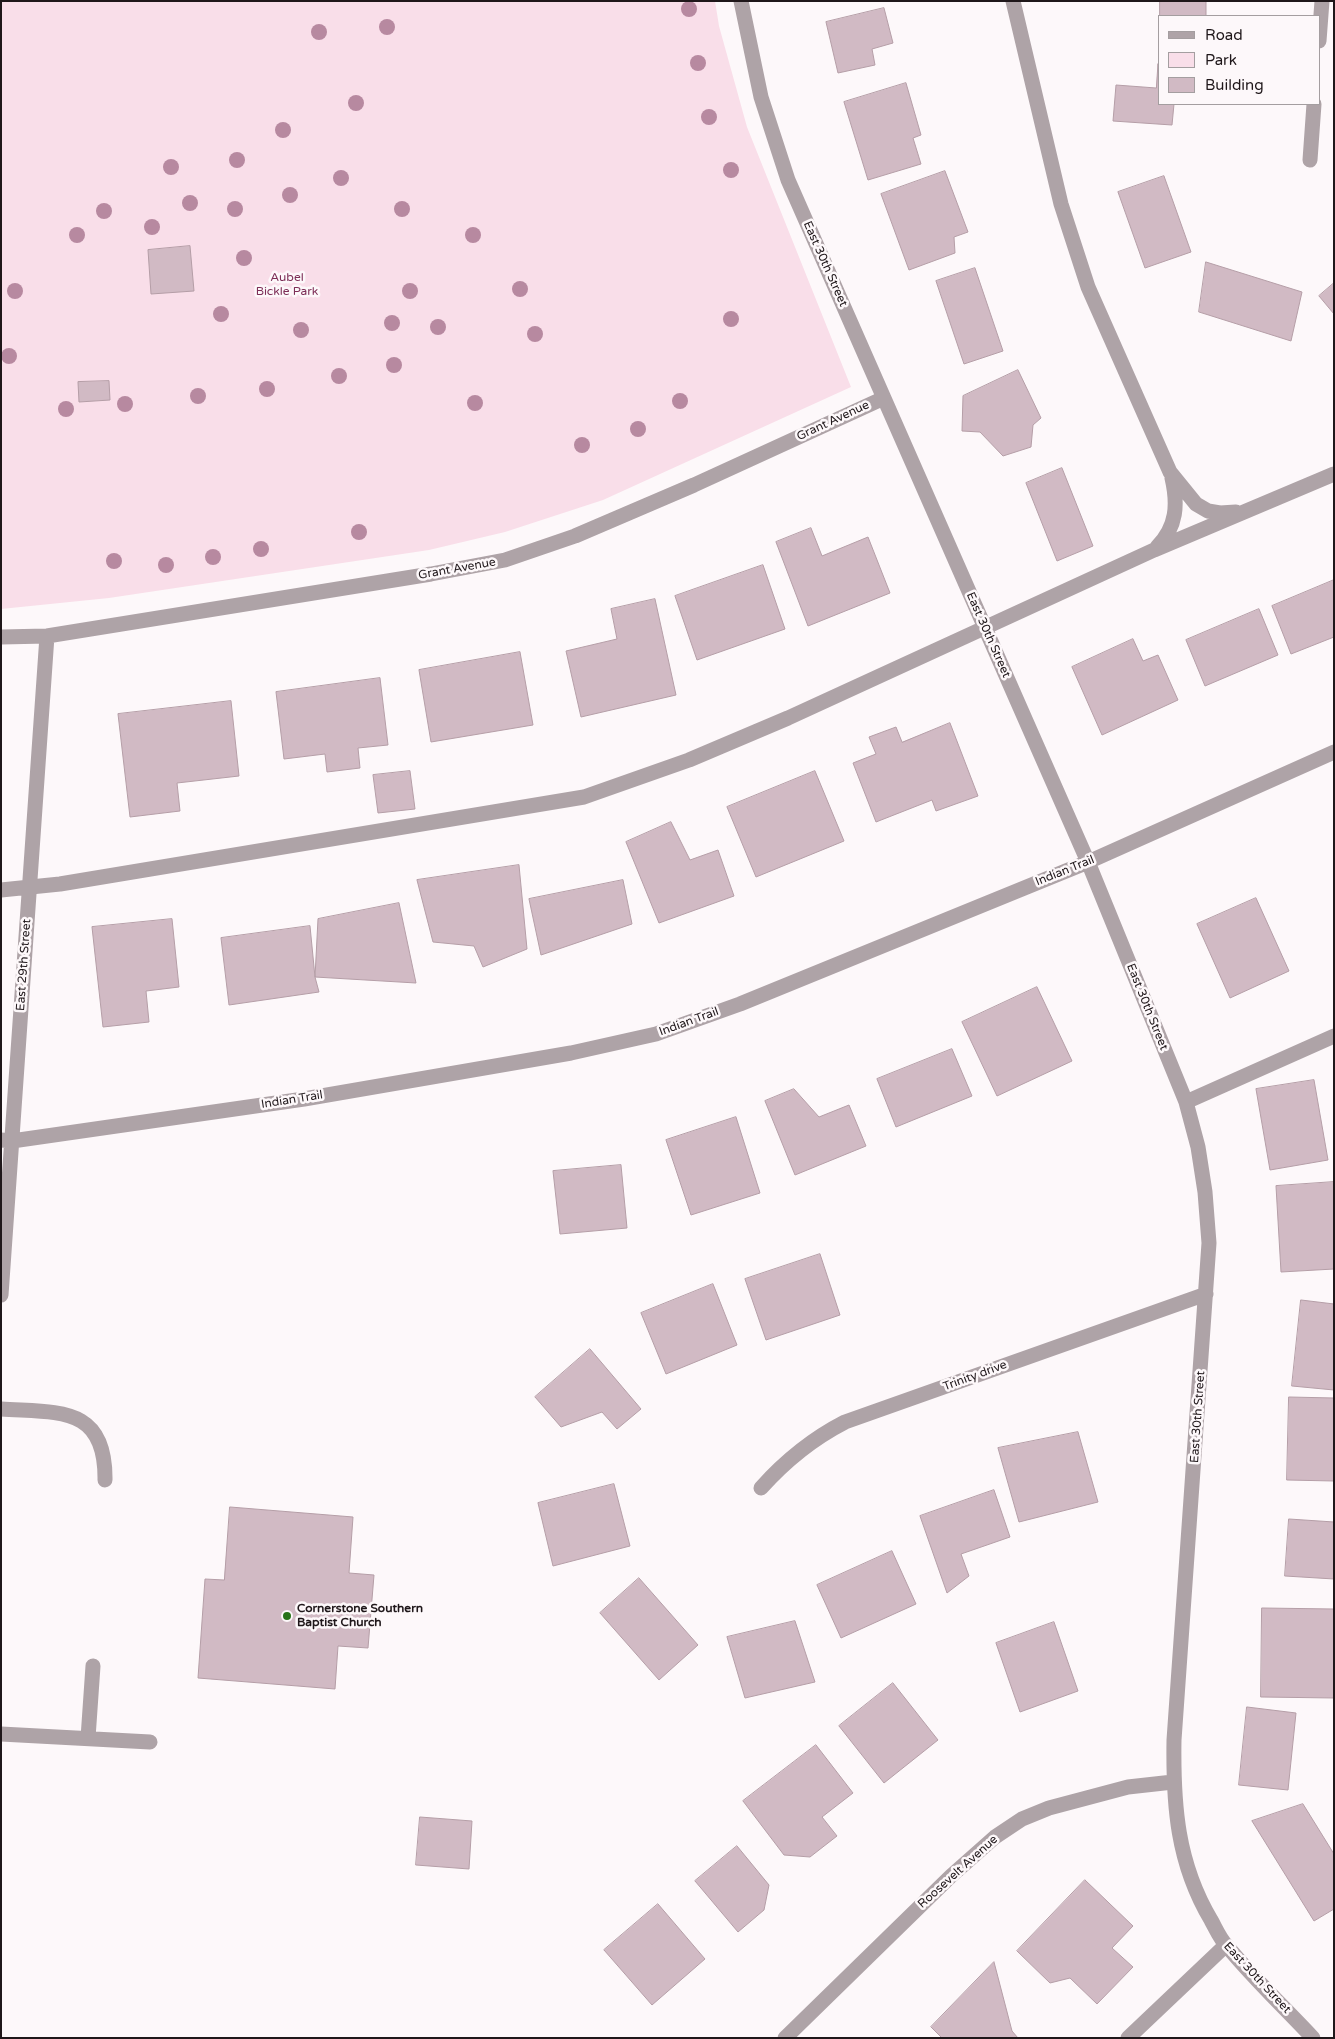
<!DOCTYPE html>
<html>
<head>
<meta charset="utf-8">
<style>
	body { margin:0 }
	#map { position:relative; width:1335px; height:2039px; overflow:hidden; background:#fdf8fa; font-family:"Varela Round",sans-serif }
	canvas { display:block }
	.frame { position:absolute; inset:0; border:2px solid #1f171a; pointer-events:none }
	.legend { position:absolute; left:1158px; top:15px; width:162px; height:90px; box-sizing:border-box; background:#fdf8fa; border:1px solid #a49ea0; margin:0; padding:6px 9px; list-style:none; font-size:15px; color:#1f171a }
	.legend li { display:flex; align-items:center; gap:10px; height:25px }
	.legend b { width:25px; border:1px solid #a49ea0 }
</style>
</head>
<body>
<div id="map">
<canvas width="1335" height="2039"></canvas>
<div class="frame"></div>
<ul class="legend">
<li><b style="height:6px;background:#aea3a7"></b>Road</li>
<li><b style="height:14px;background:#f9dee9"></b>Park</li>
<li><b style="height:14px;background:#d1bac4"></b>Building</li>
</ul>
</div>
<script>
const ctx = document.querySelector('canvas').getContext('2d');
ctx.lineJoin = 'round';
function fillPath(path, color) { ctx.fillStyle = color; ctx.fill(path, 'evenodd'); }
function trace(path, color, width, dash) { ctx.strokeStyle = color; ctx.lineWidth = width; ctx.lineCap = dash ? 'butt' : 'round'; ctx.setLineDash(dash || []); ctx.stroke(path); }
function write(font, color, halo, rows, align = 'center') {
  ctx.font = font + ' "Varela Round",sans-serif'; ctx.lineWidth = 5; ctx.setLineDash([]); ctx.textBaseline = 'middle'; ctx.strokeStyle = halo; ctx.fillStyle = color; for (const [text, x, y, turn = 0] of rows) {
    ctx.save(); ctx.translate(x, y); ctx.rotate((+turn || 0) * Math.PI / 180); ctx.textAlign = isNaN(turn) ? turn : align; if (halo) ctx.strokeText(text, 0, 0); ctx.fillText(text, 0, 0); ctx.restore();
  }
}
fillPath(new Path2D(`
	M 1,1 L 715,1 L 719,26 L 747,127 L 851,387 L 603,500 L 505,532 L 429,550 L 109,598 L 1,609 Z`), '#f9dee9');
const building = new Path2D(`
	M 1160,1 L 1206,1 L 1206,16 L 1160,16 Z
	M 884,8 L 893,43 L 872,49 L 875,65 L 838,73 L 826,22 Z
	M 1158,64 L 1159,104 L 1174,104 L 1172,125 L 1113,121 L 1116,85 L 1156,88 Z
	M 906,83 L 921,135 L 913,138 L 921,164 L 868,180 L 844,102 Z
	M 945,171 L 968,232 L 954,237 L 955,253 L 909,270 L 881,194 Z
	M 1164,176 L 1191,252 L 1145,268 L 1118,192 Z
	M 190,246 L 194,291 L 151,294 L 148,250 Z
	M 1206,262 L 1302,292 L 1291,341 L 1199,312 Z
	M 975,268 L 1003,351 L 964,364 L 936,281 Z
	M 1334,283 L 1334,314 L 1319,296 Z
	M 1018,370 L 1041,418 L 1033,425 L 1031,447 L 1003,456 L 980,432 L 962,431 L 963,396 Z
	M 109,381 L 110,400 L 79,402 L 78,382 Z
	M 1062,468 L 1093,546 L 1057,561 L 1026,483 Z
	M 811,528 L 822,556 L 868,537 L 890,593 L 808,626 L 776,542 Z
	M 763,565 L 785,629 L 697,660 L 675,596 Z
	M 1334,580 L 1334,637 L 1291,654 L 1272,606 Z
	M 655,599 L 676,695 L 581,717 L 566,651 L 617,639 L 611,609 Z
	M 1259,609 L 1278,655 L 1205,686 L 1186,640 Z
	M 1133,639 L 1143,661 L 1158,655 L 1178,700 L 1102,735 L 1072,667 Z
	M 520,652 L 533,725 L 431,742 L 419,670 Z
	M 380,678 L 388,745 L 358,748 L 360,768 L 327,772 L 325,754 L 284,759 L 276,692 Z
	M 231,701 L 239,776 L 177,783 L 180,811 L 130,817 L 118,714 Z
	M 950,723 L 978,796 L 936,811 L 932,800 L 876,822 L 853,763 L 876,754 L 869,737 L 896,727 L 902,742 Z
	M 410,771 L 415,809 L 378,813 L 373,775 Z
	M 815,771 L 844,841 L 756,877 L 727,807 Z
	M 671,822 L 690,860 L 718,850 L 734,896 L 659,923 L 626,842 Z
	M 519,865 L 527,949 L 483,967 L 474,946 L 433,942 L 417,880 Z
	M 623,880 L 632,924 L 541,955 L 529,899 Z
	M 1256,898 L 1289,971 L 1230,998 L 1197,924 Z
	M 399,903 L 416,983 L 315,977 L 318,919 Z
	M 172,919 L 179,987 L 146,991 L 149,1022 L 103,1027 L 92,927 Z
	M 310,926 L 315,977 L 319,992 L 229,1005 L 221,938 Z
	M 1037,987 L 1072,1061 L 997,1096 L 962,1022 Z
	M 952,1049 L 972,1096 L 896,1127 L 877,1079 Z
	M 1314,1080 L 1328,1160 L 1270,1170 L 1256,1089 Z
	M 794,1089 L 819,1117 L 849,1105 L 866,1146 L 795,1175 L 765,1101 Z
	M 736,1117 L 760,1193 L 691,1215 L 666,1140 Z
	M 621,1165 L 627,1228 L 560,1234 L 553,1171 Z
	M 1334,1182 L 1334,1269 L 1281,1272 L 1276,1186 Z
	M 820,1254 L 840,1315 L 766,1340 L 745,1279 Z
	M 713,1284 L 737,1345 L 666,1374 L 641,1313 Z
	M 1301,1300 L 1334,1304 L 1334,1390 L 1292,1386 Z
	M 590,1349 L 641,1409 L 617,1429 L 602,1412 L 561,1427 L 535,1397 Z
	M 1289,1397 L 1334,1398 L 1334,1481 L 1287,1480 Z
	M 1078,1432 L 1098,1502 L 1019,1522 L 998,1448 Z
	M 614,1484 L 630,1546 L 553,1566 L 538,1503 Z
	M 994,1490 L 1010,1537 L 961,1554 L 969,1576 L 947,1593 L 920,1516 Z
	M 230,1507 L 353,1517 L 349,1573 L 374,1575 L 368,1648 L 338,1646 L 335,1689 L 198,1678 L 205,1579 L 224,1580 Z
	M 1289,1519 L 1334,1522 L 1334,1579 L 1285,1576 Z
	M 892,1551 L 916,1604 L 841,1638 L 817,1585 Z
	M 639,1578 L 698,1645 L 659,1680 L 600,1613 Z
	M 1262,1608 L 1334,1609 L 1334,1698 L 1261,1697 Z
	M 795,1621 L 815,1682 L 745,1698 L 727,1637 Z
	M 1054,1622 L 1078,1691 L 1020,1712 L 996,1643 Z
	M 893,1683 L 938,1740 L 884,1783 L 839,1726 Z
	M 1247,1707 L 1296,1713 L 1288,1790 L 1239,1785 Z
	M 816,1745 L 853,1793 L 822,1817 L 837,1836 L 810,1857 L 784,1855 L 743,1801 Z
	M 1303,1804 L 1334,1854 L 1334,1909 L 1314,1921 L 1252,1821 Z
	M 420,1817 L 472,1821 L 469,1869 L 416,1865 Z
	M 737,1846 L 769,1885 L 764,1910 L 738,1932 L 695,1881 Z
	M 1085,1880 L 1133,1926 L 1112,1948 L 1133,1967 L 1097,2004 L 1070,1978 L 1050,1983 L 1017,1951 Z
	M 658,1904 L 705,1959 L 652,2005 L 604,1950 Z
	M 994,1962 L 1012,2031 L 1018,2038 L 942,2038 L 931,2027 Z`);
fillPath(building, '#d1bac4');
trace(building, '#b59ea7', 1);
trace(new Path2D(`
	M 741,1 L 761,97 L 788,180 L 1088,862 L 1186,1102 L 1198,1147 L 1205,1192 L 1209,1243 L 1174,1740 C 1173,1805 1177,1863 1211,1920 C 1216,1929 1220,1939 1227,1946 C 1253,1978 1284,2007 1313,2038
	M 1013,1 L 1061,204 L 1088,287 L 1170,472 L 1196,504 L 1208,511 L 1220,513 L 1236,512
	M 1319,41 L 1322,1
	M 1310,160 L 1314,104
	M 1157,547 C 1177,527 1178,504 1172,478
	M 1,637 L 47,636 L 431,574 L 505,560 L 575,536 L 694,485 L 884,398
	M 1,890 L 60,884 L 584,797 L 689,760 L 788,718 L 1154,550 L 1334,474
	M 1186,1102 L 1334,1036
	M 1,1140 L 12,1141 L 304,1099 L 571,1053 L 656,1034 L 740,1004 L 1088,862 L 1334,752
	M 1,1295 L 47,636
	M 1,1409 C 58,1413 106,1405 105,1480
	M 761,1488 C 786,1460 812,1439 845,1422 L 1206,1294
	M 1,1734 L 150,1742
	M 88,1738 L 93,1666
	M 785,2038 L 951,1876 L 995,1837 L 1022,1819 L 1049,1808 L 1128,1787 L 1173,1782
	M 1128,2038 L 1226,1945`), '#aea3a7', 15);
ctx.fillStyle = '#b789a0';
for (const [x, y] of [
	[689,9],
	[387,27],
	[319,32],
	[698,63],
	[356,103],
	[709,117],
	[283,130],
	[237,160],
	[171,167],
	[731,170],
	[341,178],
	[290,195],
	[190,203],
	[235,209],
	[402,209],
	[104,211],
	[152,227],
	[77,235],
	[473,235],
	[244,258],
	[520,289],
	[15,291],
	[410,291],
	[221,314],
	[731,319],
	[392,323],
	[438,327],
	[301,330],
	[535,334],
	[9,356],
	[394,365],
	[339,376],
	[267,389],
	[198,396],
	[680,401],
	[475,403],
	[125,404],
	[66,409],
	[638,429],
	[582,445],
	[359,532],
	[261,549],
	[213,557],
	[114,561],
	[166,565]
]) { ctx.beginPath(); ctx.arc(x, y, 8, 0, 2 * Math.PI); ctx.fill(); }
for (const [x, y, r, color] of [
	[287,1616,5,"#277318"]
]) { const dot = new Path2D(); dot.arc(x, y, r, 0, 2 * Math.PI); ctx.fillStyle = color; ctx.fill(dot); trace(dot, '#fdf8fa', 2); }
write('12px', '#1f171a', '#fdf8fa', [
	["East 30th Street",825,264,66],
	["Grant Avenue",833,421,-25],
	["Grant Avenue",457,569,-10],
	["East 30th Street",988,635,66],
	["Indian Trail",1065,871,-22],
	["East 29th Street",24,965,-86],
	["East 30th Street",1147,1007,68],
	["Indian Trail",689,1022,-20],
	["Indian Trail",292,1100,-9],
	["Trinity drive",975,1376,-20],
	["East 30th Street",1198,1417,-86],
	["Roosevelt Avenue",958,1872,-42],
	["East 30th Street",1257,1978,47]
]);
write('12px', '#7d2e57', '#fdf8fa', [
	["Aubel",287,278],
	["Bickle Park",287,292]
]);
write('bold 12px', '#1f171a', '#fdf8fa', [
	["Cornerstone Southern",297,1609],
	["Baptist Church",297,1623]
], 'left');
</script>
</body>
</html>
